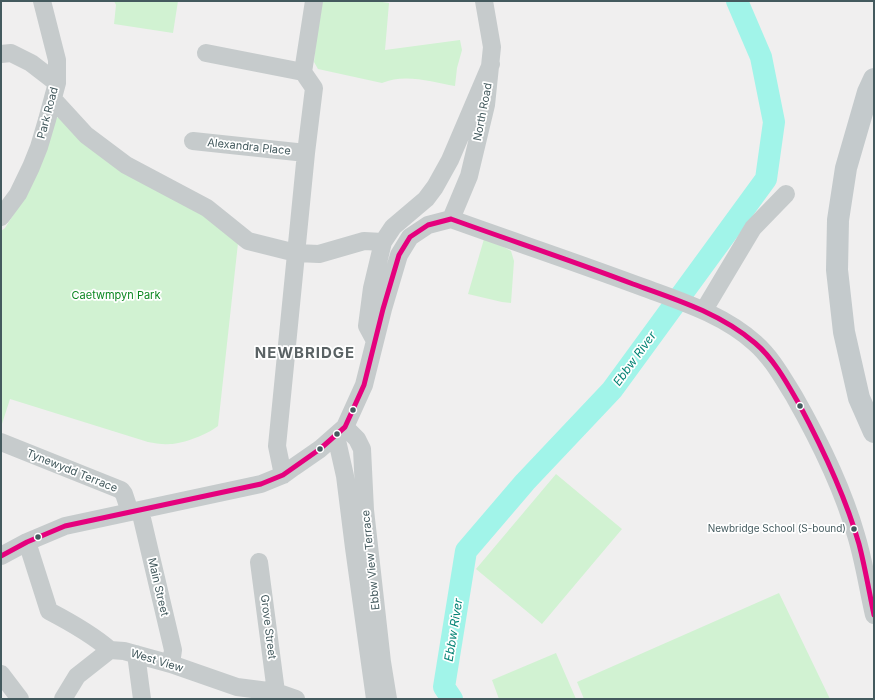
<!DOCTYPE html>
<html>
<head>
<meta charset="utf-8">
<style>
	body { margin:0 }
	#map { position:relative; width:875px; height:700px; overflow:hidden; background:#f0efef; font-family:Inter,sans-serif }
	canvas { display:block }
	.frame { position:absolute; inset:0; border:2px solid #445a5e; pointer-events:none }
</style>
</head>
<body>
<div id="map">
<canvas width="875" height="700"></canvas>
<div class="frame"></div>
</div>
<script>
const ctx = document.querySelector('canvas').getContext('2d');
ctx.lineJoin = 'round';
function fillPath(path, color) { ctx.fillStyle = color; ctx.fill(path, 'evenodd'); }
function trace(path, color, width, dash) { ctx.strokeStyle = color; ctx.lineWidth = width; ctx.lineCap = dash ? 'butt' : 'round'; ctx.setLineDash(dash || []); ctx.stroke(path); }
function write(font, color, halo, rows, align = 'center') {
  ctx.font = font + ' Inter,sans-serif'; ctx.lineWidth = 3.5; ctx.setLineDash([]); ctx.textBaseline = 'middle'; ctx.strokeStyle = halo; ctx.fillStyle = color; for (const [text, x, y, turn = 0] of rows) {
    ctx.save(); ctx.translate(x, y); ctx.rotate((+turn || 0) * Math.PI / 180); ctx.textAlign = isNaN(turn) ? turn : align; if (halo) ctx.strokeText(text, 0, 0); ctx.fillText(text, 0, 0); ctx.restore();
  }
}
fillPath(new Path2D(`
	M 114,1 L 178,1 L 173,33 L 114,24 L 116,5 Z
	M 320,1 L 376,1 L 389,3 L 385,50 L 460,40 L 462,50 L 457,68 L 455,86 C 432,82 405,73 382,83 L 318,69 L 314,62 Z
	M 62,115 L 200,211 L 238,243 L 218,426 C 208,434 183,444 170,444 C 163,445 155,443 148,442 L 10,399 L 1,427 L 1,231 L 5,228 L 25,196 L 51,121 Z
	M 484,239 L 491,240 L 511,251 L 514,261 L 511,303 L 502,302 L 468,294 Z
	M 556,474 L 622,529 L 542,624 L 476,569 Z
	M 779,593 L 830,699 L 584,699 L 577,682 Z
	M 556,653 L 576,699 L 499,699 L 492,680 Z`), '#d1f2d2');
trace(new Path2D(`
	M 452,699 L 444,687 L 466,551 L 525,482 L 612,390 L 766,179 L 774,122 L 761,57 L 737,1`), '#a1f4e9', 22);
trace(new Path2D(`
	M 206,53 L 303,72 L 314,88 L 306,153 L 277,446 L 283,475
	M 1,54 L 11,53 L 31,63 L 57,83
	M 303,72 L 314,1
	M 53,99 L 86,135 L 126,165 L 207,208 L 248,241 L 296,253 L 319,254 L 364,241 L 383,242 L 393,227 L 426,199 L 435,187 L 450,160 L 491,64
	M 193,141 L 306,153
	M 1,217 L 18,194 L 31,167 L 39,147 L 47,120 L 57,83 L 57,60 L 42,1
	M 451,219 C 515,242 581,264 645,288 C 683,302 724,315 755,343 C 772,358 782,377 794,396 C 819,440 842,486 856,535 C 864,561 868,589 874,615
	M 451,219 L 469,176 L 486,105 L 492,47 L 484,1
	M 704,310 L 753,228 L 786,194
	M 374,339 L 367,326 L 372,288 L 383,242
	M 345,427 L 357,439 L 362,449 L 365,510 L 382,662 L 388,699
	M 336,436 L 345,476 L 354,548 L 375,699
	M 1,442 L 121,490 L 124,494 L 130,512
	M 140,510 L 173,650 L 171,664
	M 27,542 L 49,611 C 70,622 92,634 110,650 L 124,651 L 171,664 L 237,687 L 276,692 L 296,699
	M 1,556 L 27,542 L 65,526 L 261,484 L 283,475 L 294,467 L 320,449 L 345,427 L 364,385 L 383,309 L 399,255 L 410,237 L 428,225 L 451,219
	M 259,562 L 276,692
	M 136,654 L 142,699
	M 1,674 L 20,699
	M 63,699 L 77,676 L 110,650`), '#c6cbcc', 18);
trace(new Path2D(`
	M 874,79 L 868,92 L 846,168 L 838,220 L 837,270 L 844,332 L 859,398 L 874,432`), '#c4cacc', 22);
trace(new Path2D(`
	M 451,219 C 512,241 573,261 633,284 C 675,299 720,313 755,343 C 774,359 787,383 799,404 C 823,449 845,495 859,544 C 865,567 869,591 874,615
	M 1,556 L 27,542 L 65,526 L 261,484 L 283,475 L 320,449 L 345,427 L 364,385 L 383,309 L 399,255 L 410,237 L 428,225 L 451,219`), '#e5007d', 5);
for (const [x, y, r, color] of [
	[800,406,3.5,"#445a5e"],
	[353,410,3.5,"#445a5e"],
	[337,434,3.5,"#445a5e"],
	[320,449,3.5,"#445a5e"],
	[854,529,3.5,"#445a5e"],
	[38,537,3.5,"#445a5e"]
]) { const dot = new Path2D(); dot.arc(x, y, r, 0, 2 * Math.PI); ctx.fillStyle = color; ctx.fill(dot); trace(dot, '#fff', 1.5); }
write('10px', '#445a5e', '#fff', [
	["Newbridge School (S-bound)",846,529]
], 'right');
write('11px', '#445a5e', '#fff', [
	["North Road",483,112,-79],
	["Park Road",48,113,-75],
	["Alexandra Place",249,147,6],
	["Tynewydd Terrace",72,471,22],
	["Ebbw View Terrace",371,560,-96],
	["Main Street",158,587,77],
	["Grove Street",268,627,83],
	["West View",157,661,17]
]);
write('11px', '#0c8822', '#fff', [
	["Caetwmpyn Park",116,296]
]);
write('italic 12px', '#058475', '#fff', [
	["Ebbw River",635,359,-54],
	["Ebbw River",454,630,-81]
]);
ctx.letterSpacing = '1px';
write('bold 15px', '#5a6264', '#fff', [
	["NEWBRIDGE",305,353]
]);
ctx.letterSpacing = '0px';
</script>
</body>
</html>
